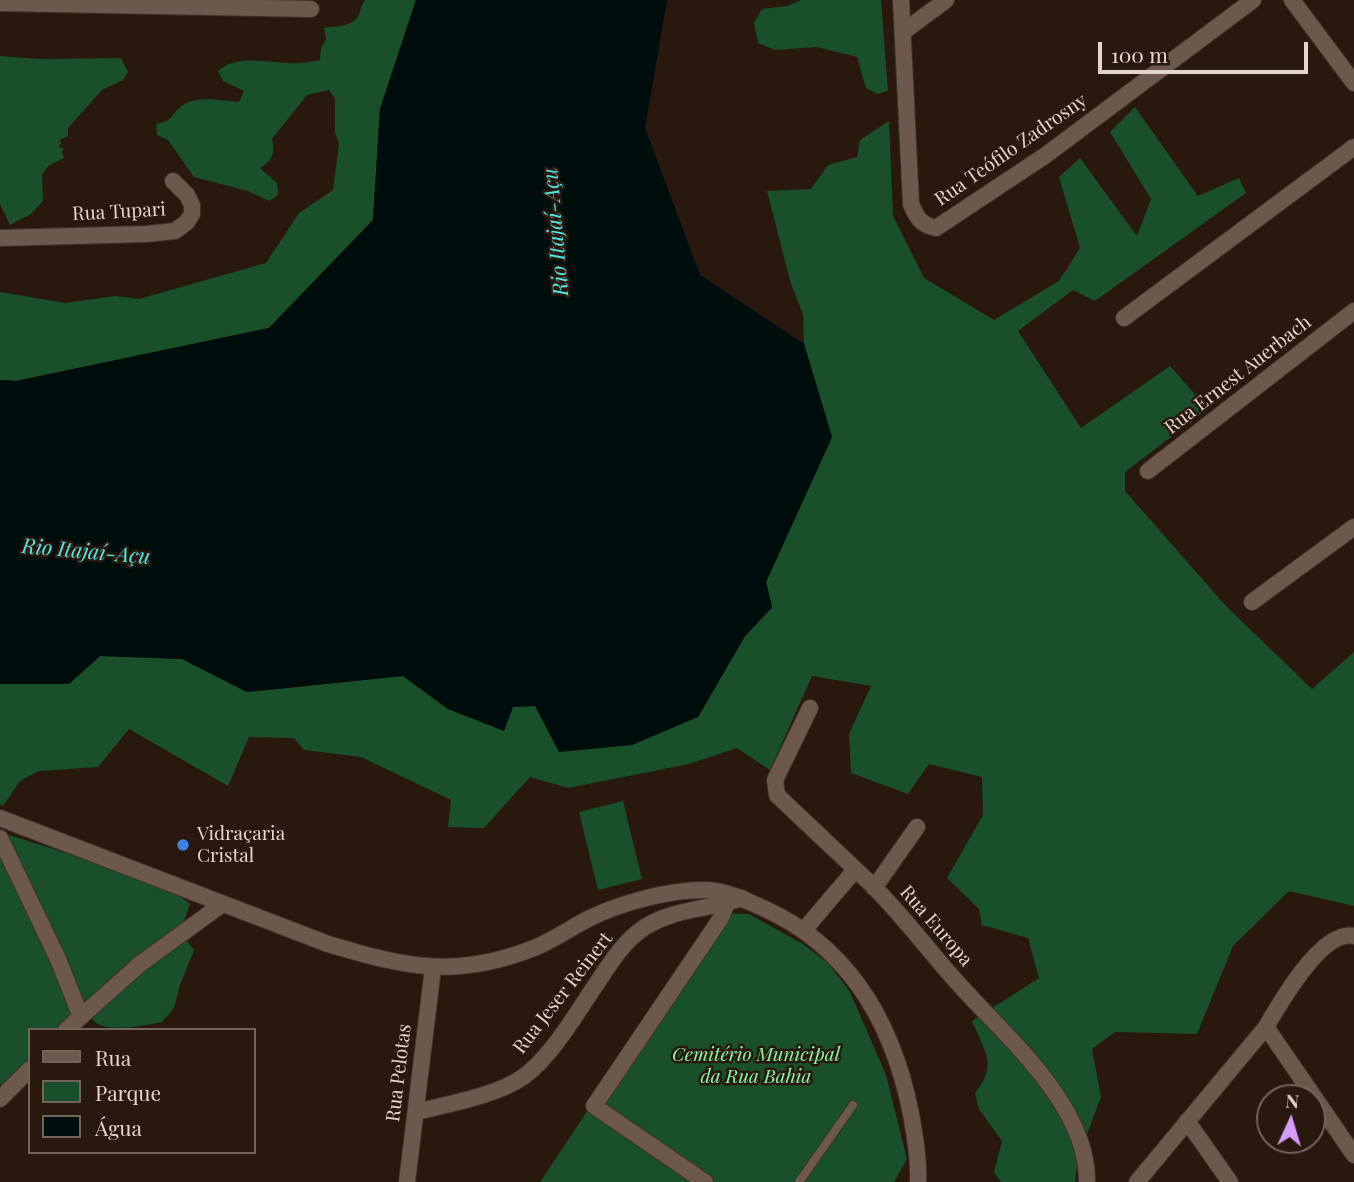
<!DOCTYPE html>
<html>
<head>
<meta charset="utf-8">
<style>
	body { margin:0 }
	#map { position:relative; width:1354px; height:1182px; overflow:hidden; background:#29180e; font-family:"Playfair Display",serif }
	canvas { display:block }
	.legend { position:absolute; left:28px; top:1028px; width:228px; height:126px; box-sizing:border-box; background:#29180e; border:2px solid #73645b; margin:0; padding:9px 12px; list-style:none; font-size:21px; color:#e1d5ce }
	.legend li { display:flex; align-items:center; gap:14px; height:35px }
	.legend b { width:35px; border:2px solid #73645b }
	.north { position:absolute; left:1256px; top:1084px; width:70px; height:70px; box-sizing:border-box; background:#29180e; border:2px solid #73645b; border-radius:50%; rotate:4deg; font-size:19px; font-weight:700; line-height:28px; text-align:center; color:#e1d5ce }
	.north::after { content:''; display:block; margin:auto; width:24px; height:32px; background:#d79bf9; clip-path:polygon(50% 0,100% 100%,50% 72%,0 100%) }
	.scale { position:absolute; left:1098px; top:42px; width:210px; height:32px; box-sizing:border-box; border:4px solid #e1d5ce; border-top:0; padding-left:9px; font-size:21px; line-height:24px; white-space:nowrap; color:#e1d5ce; -webkit-text-stroke:5px #29180e; paint-order:stroke }
</style>
</head>
<body>
<div id="map">
<canvas width="1354" height="1182"></canvas>
<ul class="legend">
<li><b style="height:9px;background:#6d584d"></b>Rua</li>
<li><b style="height:19px;background:#194f29"></b>Parque</li>
<li><b style="height:19px;background:#000d0d"></b>Água</li>
</ul>
<div class="north">N</div>
<div class="scale">100 m</div>
</div>
<script>
const ctx = document.querySelector('canvas').getContext('2d');
ctx.lineJoin = 'round';
function fillPath(path, color) { ctx.fillStyle = color; ctx.fill(path, 'evenodd'); }
function trace(path, color, width, dash) { ctx.strokeStyle = color; ctx.lineWidth = width; ctx.lineCap = dash ? 'butt' : 'round'; ctx.setLineDash(dash || []); ctx.stroke(path); }
function write(font, color, halo, rows, align = 'center') {
  ctx.font = font + ' "Playfair Display",serif'; ctx.lineWidth = 5; ctx.setLineDash([]); ctx.textBaseline = 'middle'; ctx.strokeStyle = halo; ctx.fillStyle = color; for (const [text, x, y, turn = 0] of rows) {
    ctx.save(); ctx.translate(x, y); ctx.rotate((+turn || 0) * Math.PI / 180); ctx.textAlign = isNaN(turn) ? turn : align; if (halo) ctx.strokeText(text, 0, 0); ctx.fillText(text, 0, 0); ctx.restore();
  }
}
fillPath(new Path2D(`
	M 365,0 L 416,0 L 380,109 L 373,220 L 269,328 L 16,381 L 0,380 L 0,292 L 65,303 L 115,296 L 139,299 L 266,263 L 299,213 L 333,190 L 339,144 L 335,133 L 335,99 L 329,90 L 307,95 L 272,139 C 275,154 273,160 260,168 L 277,183 L 278,195 L 269,201 L 248,191 L 194,177 L 168,140 L 157,135 L 156,124 C 175,121 170,114 183,105 C 196,95 223,101 239,102 L 244,91 L 223,81 L 218,71 C 240,52 271,65 298,63 C 305,63 313,61 320,60 L 321,48 L 326,39 L 324,28 C 335,26 352,27 358,16 C 362,10 360,6 365,0 Z
	M 801,0 L 881,0 L 888,91 L 878,94 L 866,88 L 857,57 L 817,47 L 775,50 L 758,43 L 754,23 L 762,9 L 787,6 Z
	M 0,56 L 40,59 L 121,58 L 128,72 L 123,80 L 102,90 L 68,128 L 68,136 L 60,140 L 61,144 L 58,147 L 64,148 L 62,152 L 64,158 L 48,166 L 42,175 L 43,201 L 31,214 L 10,225 L 0,204 Z
	M 1135,107 L 1198,196 L 1239,178 L 1246,193 L 1095,301 L 1073,290 L 1018,331 L 1081,428 L 1170,366 L 1208,409 L 1125,472 L 1125,491 L 1226,606 L 1312,689 L 1354,652 L 1354,906 L 1289,891 L 1233,946 L 1197,1034 L 1115,1032 L 1092,1049 L 1101,1097 L 1078,1158 L 1075,1182 L 1001,1182 L 994,1172 L 1002,1141 L 979,1109 L 975,1093 C 998,1064 985,1052 972,1021 L 1039,978 L 1028,938 L 982,925 L 979,909 L 947,878 L 983,815 L 982,777 L 929,764 L 908,794 L 851,773 L 849,734 L 871,686 L 812,676 L 770,770 L 737,748 L 689,764 L 568,788 L 530,777 L 484,828 L 448,827 L 451,800 L 361,757 L 304,750 L 294,738 L 249,737 L 228,786 L 129,729 L 98,767 L 39,771 L 20,781 L 3,806 L 0,804 L 0,684 L 69,684 L 100,656 L 182,659 L 247,692 L 403,676 L 448,709 L 504,730 L 513,707 L 535,706 L 698,717 L 745,636 L 772,608 L 766,582 L 832,437 L 804,344 L 803,314 L 791,284 L 767,191 L 811,189 L 828,165 L 857,157 L 860,140 L 889,121 L 893,216 L 924,278 L 994,320 L 1059,281 L 1080,248 L 1059,177 L 1080,158 L 1137,236 L 1151,199 L 1110,132 Z
	M 623,801 L 642,879 L 598,890 L 579,812 Z
	M 0,832 L 128,873 L 177,894 L 190,904 L 183,924 L 179,931 L 194,950 L 180,985 L 174,1008 L 162,1022 C 147,1025 105,1034 94,1021 C 90,1016 89,1005 86,999 L 57,1030 L 30,1030 L 30,1058 L 3,1087 L 0,1083 Z
	M 719,913 L 749,914 L 803,944 L 829,964 L 850,992 L 886,1075 L 907,1159 L 894,1182 L 540,1182 Z`), '#194f29');
fillPath(new Path2D(`
	M 416,0 L 667,0 L 645,128 L 700,275 L 804,344 L 832,437 L 766,582 L 772,607 L 745,636 L 698,717 L 632,745 L 559,752 L 535,706 L 513,707 L 504,731 L 448,709 L 403,676 L 247,692 L 182,659 L 100,656 L 69,684 L 0,684 L 0,380 L 16,381 L 269,328 L 373,220 L 380,109 Z`), '#000d0d');
const service = new Path2D(`
	M 799,1182 L 853,1105`);
const minor = new Path2D(`
	M 901,0 L 911,204 C 917,218 921,225 936,228 L 1046,155 L 1253,0
	M 1292,0 L 1354,83
	M 0,3 L 311,9
	M 903,32 L 946,0
	M 0,238 L 146,234 L 175,231 L 187,222 L 192,214 L 192,205 L 187,195 L 173,181
	M 1124,318 L 1354,147
	M 1148,471 L 1354,311
	M 1252,602 L 1354,527
	M 810,708 L 775,780 L 777,795 C 809,826 842,856 874,887 C 907,920 934,958 966,992 C 1012,1042 1088,1108 1087,1182
	M 0,818 L 328,944 C 405,967 456,979 534,948 C 554,940 572,927 590,918 C 621,903 668,890 703,890 C 725,890 743,899 763,908 C 850,947 893,1023 911,1114 C 915,1137 919,1159 918,1182
	M 0,838 L 58,959 L 81,1017
	M 874,888 L 917,827
	M 804,930 L 855,870
	M 1266,1027 L 1354,1155
	M 66,1030 L 140,964 L 221,905
	M 0,1099 L 30,1069
	M 416,1112 C 448,1104 496,1096 523,1077 C 550,1058 575,1016 593,989 C 608,967 622,942 645,927 C 676,908 708,910 742,898
	M 1187,1121 L 1230,1182
	M 407,1182 L 433,968
	M 705,1182 L 594,1106 L 721,918 L 727,903
	M 1137,1182 L 1266,1027 C 1280,1003 1322,929 1354,936`);
trace(service, '#3f322d', 10);
trace(minor, '#3f322d', 18);
trace(service, '#6d584d', 8);
trace(minor, '#6d584d', 16);
for (const [x, y, r, color] of [
	[183,845,7,"#3f7fe0"]
]) { const dot = new Path2D(); dot.arc(x, y, r, 0, 2 * Math.PI); ctx.fillStyle = color; ctx.fill(dot); trace(dot, '#29180e', 2.5); }
write('19px', '#e1d5ce', '#29180e', [
	["Rua Teófilo Zadrosny",1011,150,-35],
	["Rua Tupari",119,212,-3],
	["Rua Ernest Auerbach",1238,375,-38],
	["Rua Europa",936,926,49],
	["Rua Jeser Reinert",563,993,-52],
	["Rua Pelotas",399,1073,-83]
]);
write('19px', '#e1d5ce', '#29180e', [
	["Vidraçaria",197,834],
	["Cristal",197,856]
], 'left');
write('italic 19px', '#87f6a3', '#29180e', [
	["Cemitério Municipal",756,1055],
	["da Rua Bahia",756,1077]
]);
write('italic 21px', '#53e7e7', '#29180e', [
	["Rio Itajaí-Açu",556,232,-95],
	["Rio Itajaí-Açu",86,552,5]
]);
</script>
</body>
</html>
